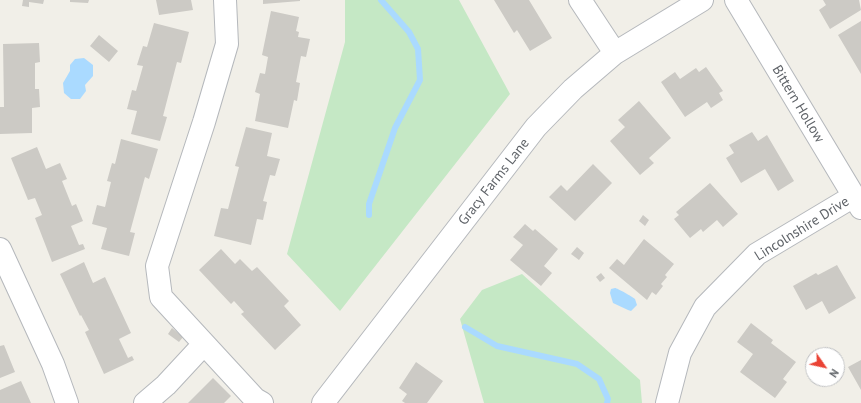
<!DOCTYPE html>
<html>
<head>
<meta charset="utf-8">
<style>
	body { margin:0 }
	#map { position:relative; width:861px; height:403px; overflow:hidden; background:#f1efe8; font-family:"PT Sans",sans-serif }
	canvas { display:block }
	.north { position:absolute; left:805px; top:347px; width:40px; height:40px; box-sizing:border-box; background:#fff; border:1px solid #bfc1c3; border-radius:50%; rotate:124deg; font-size:11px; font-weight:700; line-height:16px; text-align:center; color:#5f6368 }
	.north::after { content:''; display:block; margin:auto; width:14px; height:18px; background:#ea4335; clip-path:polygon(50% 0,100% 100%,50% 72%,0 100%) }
</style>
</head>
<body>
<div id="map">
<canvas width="861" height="403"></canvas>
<div class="north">N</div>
</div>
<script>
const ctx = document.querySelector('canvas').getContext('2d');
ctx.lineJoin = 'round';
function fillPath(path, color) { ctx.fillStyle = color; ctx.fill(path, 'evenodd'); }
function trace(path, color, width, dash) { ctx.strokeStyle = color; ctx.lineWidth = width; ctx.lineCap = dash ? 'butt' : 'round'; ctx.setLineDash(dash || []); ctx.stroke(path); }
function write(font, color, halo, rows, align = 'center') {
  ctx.font = font + ' "PT Sans",sans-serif'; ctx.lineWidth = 4; ctx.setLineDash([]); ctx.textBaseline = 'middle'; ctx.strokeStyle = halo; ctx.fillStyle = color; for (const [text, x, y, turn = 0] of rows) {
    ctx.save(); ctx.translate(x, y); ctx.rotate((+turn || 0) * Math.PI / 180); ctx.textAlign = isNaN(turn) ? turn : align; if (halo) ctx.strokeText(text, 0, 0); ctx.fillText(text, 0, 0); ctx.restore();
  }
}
fillPath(new Path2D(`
	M 345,0 L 459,0 L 510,94 L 340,311 L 287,254 L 345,42 Z
	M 522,274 L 640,380 L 642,403 L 484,403 L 460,319 L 482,290 Z`), '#c5e8c5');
fillPath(new Path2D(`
	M 84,58 L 93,65 L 93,76 L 85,85 L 86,91 L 80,99 L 71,99 L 64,93 L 63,83 L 70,71 L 70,65 L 75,59 Z
	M 615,288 C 617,288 633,297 635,299 L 637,305 L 631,311 L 628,310 L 613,303 L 610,293 L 611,289 Z`), '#aadaff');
trace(new Path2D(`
	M 369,215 L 369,204 L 395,128 L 420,80 L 418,49 L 409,32 L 381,0
	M 465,327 L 497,346 L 577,364 L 599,379 L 608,399 L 607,403`), '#aadaff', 6);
fillPath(new Path2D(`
	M 23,0 L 44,0 L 43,4 L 29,2 L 29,7 L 22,6 Z
	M 70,0 L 89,0 L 88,3 L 70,2 Z
	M 156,0 L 191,0 L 193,10 L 159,15 Z
	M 263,0 L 300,0 L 300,1 L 263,4 Z
	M 494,0 L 529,0 L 552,38 L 530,51 L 517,30 L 514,33 Z
	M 823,0 L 859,0 L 861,10 L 830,29 L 819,10 L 826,5 Z
	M 271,11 L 299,17 L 296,31 L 299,32 L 298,37 L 310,39 L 306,57 L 301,56 L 296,82 L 300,83 L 297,101 L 294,100 L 288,128 L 255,121 L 260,94 L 255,92 L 260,73 L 265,74 L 268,57 L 262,55 Z
	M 861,21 L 861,74 L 838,35 Z
	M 154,23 L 189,32 L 181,63 L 177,62 L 163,116 L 167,117 L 160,141 L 131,134 L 137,111 L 127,109 L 132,90 L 136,91 L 143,66 L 137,65 L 143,46 L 147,47 Z
	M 99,35 L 118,51 L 109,62 L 90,46 Z
	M 39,43 L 40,62 L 35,63 L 35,89 L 39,89 L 40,107 L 32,108 L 32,133 L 0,134 L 0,107 L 4,107 L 3,44 Z
	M 706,67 L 723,91 L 719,93 L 723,100 L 711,108 L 707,102 L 685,117 L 661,82 L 675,72 L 680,79 L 696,68 L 699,72 Z
	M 639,101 L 671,138 L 649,158 L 654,163 L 640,175 L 610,141 L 625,127 L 618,120 Z
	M 246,127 L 272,133 L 267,156 L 280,159 L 275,176 L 270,175 L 263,201 L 267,202 L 263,220 L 257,219 L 251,245 L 214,236 L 221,208 L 228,209 L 239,167 L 235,166 Z
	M 752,132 L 758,141 L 767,135 L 794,181 L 778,191 L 765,169 L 741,183 L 726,158 L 734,153 L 729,145 Z
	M 121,139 L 158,149 L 149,179 L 145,177 L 130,232 L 135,233 L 129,256 L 101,249 L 107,228 L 92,224 L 97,205 L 105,207 L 111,182 L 107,181 L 112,163 L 115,164 Z
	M 37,147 L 46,169 L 60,163 L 67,179 L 62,181 L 72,206 L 76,204 L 83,221 L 71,226 L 79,245 L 83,244 L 85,249 L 52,262 L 35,218 L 42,215 L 35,198 L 28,200 L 11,158 Z
	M 593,164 L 612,183 L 575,221 L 549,197 L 561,185 L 567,191 Z
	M 710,183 L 738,214 L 723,227 L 717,220 L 703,232 L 701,229 L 690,238 L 674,219 L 679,215 L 676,212 Z
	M 643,215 L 649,220 L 645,226 L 639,221 Z
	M 525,224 L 533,231 L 535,229 L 558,249 L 544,266 L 552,273 L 541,286 L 510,260 L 523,245 L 513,237 Z
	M 644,239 L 674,264 L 665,275 L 667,277 L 661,284 L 663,286 L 656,295 L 652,292 L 647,300 L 609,268 L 617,259 L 624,265 Z
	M 577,247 L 584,253 L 579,260 L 571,254 Z
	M 221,249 L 235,264 L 240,259 L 252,271 L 257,267 L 289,301 L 284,306 L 301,325 L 275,350 L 241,314 L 244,312 L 234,301 L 231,304 L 199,270 Z
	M 84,262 L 93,283 L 105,277 L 131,333 L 119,339 L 128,358 L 132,356 L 134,360 L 104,374 L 85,332 L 89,330 L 81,315 L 80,316 L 60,274 Z
	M 837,265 L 856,298 L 829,314 L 822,301 L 806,310 L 793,286 L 816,273 L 818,275 Z
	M 601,273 L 605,278 L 600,282 L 596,277 Z
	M 751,323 L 773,340 L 771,343 L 796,362 L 783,379 L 787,382 L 775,398 L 740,372 L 753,354 L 737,342 Z
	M 172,328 L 183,337 L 179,342 L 168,334 Z
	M 4,345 L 15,372 L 0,378 L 0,346 Z
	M 861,360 L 861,390 L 848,367 Z
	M 416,362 L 443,381 L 427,403 L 405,403 L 402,401 L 407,394 L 399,388 Z
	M 213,378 L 231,396 L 224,403 L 188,403 Z
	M 21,381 L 31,403 L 0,403 L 0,390 Z`), '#cccac5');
const minor = new Path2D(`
	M 225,0 L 227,44 L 204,122 L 157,266 L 161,297 L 255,399 L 262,403
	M 580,0 L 615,53
	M 736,0 L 861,208
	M 0,249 L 53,364 L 67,403
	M 145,403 L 166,385 L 204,344
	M 323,403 L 536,127 L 573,89 L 615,53 L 702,0
	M 667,403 L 680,353 L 705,307 L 757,254 L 854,196`);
trace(minor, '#b5b8bc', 24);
trace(minor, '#fff', 22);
write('14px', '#5f6368', '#fff', [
	["Bittern Hollow",798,104,59],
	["Gracy Farms Lane",494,182,-52],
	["Lincolnshire Drive",802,229,-32]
]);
</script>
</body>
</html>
